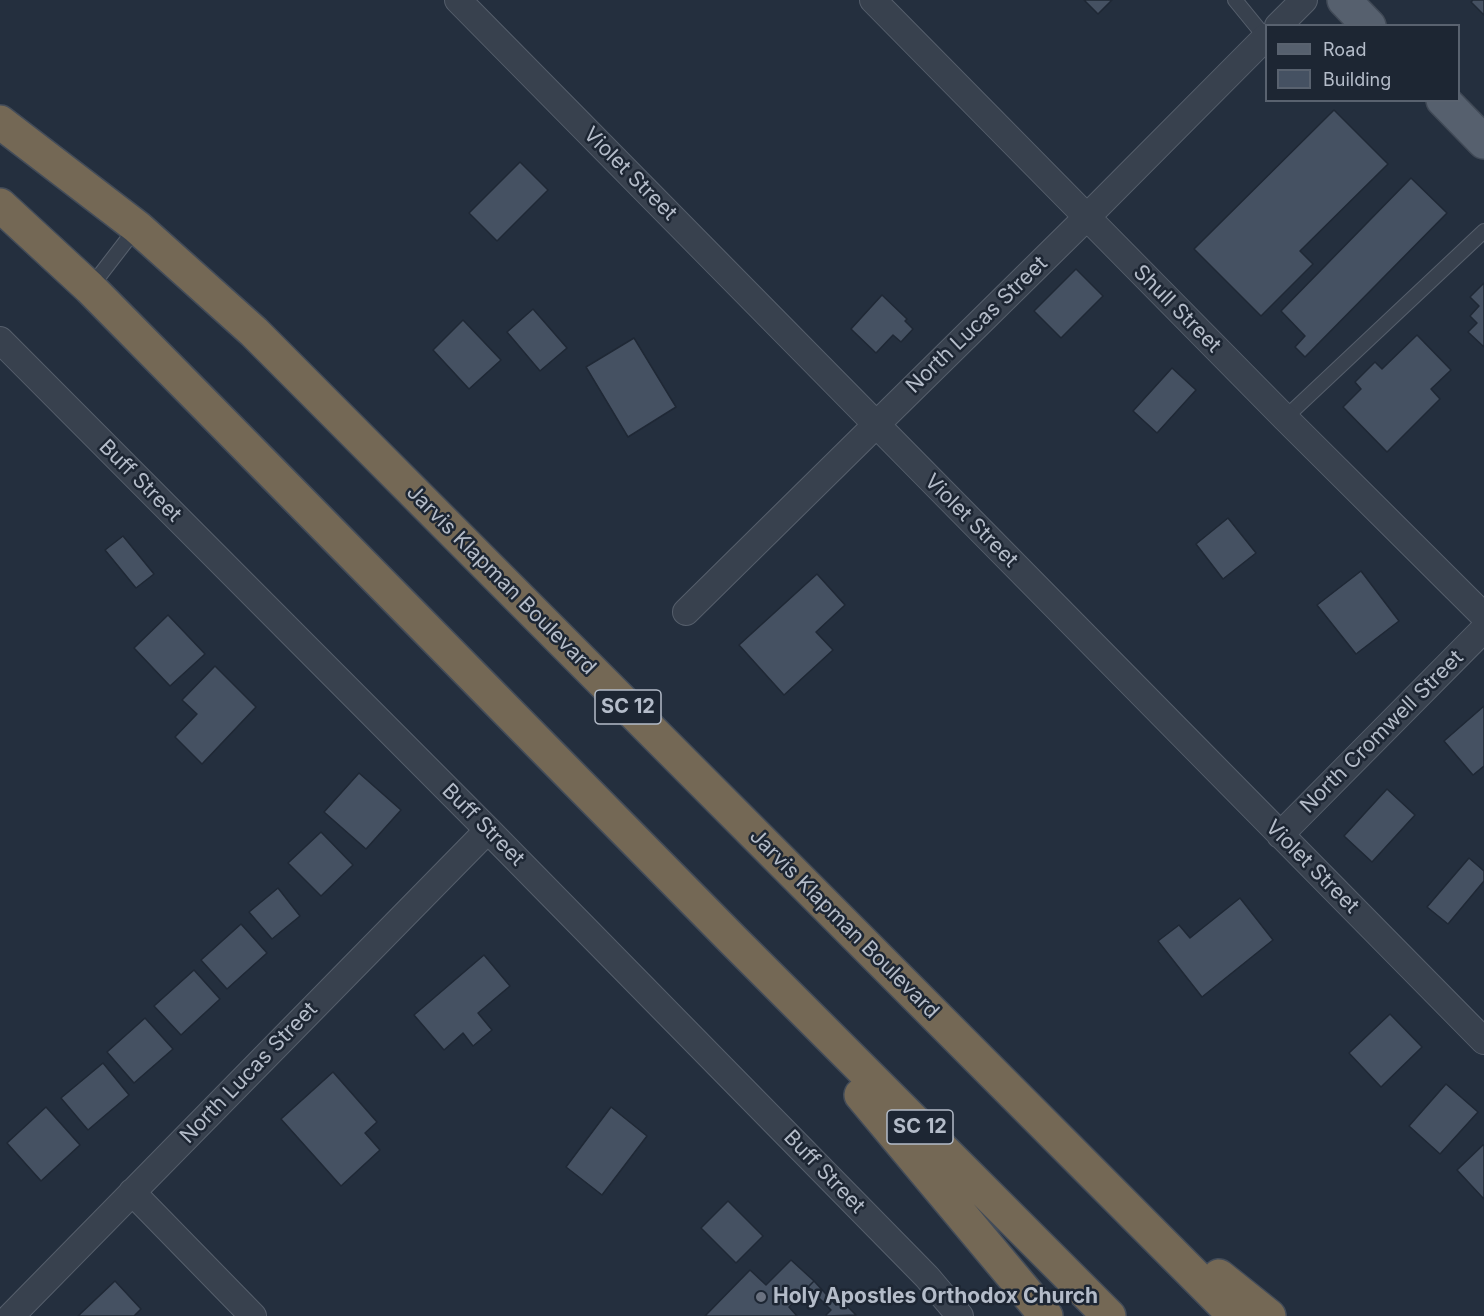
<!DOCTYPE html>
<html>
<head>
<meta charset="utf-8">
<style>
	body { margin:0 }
	#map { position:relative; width:1484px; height:1316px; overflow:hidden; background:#242f3e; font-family:Inter,sans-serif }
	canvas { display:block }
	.legend { position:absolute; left:1265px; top:24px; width:195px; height:78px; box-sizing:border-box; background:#1d2633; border:2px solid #59626f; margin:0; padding:8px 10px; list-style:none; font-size:18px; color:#b4bcc9 }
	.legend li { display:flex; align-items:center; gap:12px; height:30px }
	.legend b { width:30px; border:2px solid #59626f }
</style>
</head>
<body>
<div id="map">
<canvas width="1484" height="1316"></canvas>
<ul class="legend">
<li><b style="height:8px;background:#56606e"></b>Road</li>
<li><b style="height:16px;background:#455162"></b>Building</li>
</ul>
</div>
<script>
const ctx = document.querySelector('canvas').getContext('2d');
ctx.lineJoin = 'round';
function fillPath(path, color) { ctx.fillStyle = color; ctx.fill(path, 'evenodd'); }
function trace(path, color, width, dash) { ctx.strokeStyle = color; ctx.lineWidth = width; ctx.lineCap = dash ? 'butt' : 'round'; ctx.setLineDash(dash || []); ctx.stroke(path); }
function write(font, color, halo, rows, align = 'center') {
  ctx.font = font + ' Inter,sans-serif'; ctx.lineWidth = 5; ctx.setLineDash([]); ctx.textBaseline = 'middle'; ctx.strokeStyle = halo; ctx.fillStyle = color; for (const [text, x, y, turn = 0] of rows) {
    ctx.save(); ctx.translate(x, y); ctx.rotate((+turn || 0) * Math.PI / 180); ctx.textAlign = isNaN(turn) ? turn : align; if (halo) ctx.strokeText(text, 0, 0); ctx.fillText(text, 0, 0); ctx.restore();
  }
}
const building = new Path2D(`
	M 1084,0 L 1112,0 L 1098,14 Z
	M 1473,0 L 1484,0 L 1484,15 L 1471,2 Z
	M 1334,110 L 1388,164 L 1300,251 L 1313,264 L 1261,316 L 1194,249 Z
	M 520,162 L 548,190 L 497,241 L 469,213 Z
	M 1411,178 L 1447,213 L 1305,357 L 1295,347 L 1305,336 L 1281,311 Z
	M 1076,269 L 1103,296 L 1061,338 L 1034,311 Z
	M 1484,283 L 1484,347 L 1468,332 L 1477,323 L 1470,316 L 1479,306 L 1470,297 Z
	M 882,295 L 907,319 L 905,321 L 913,329 L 901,342 L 893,335 L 876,353 L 851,329 Z
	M 533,309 L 567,348 L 540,371 L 507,332 Z
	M 463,320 L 501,360 L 469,389 L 433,350 Z
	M 1417,335 L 1451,370 L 1431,389 L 1440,399 L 1387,452 L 1343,407 L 1361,389 L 1355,382 L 1375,362 L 1382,369 Z
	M 634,338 L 676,407 L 628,437 L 586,367 Z
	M 1172,368 L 1196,390 L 1157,433 L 1133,411 Z
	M 1228,518 L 1256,553 L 1223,579 L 1196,544 Z
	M 123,536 L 154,574 L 136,588 L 105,550 Z
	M 1361,571 L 1399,621 L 1356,654 L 1317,605 Z
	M 817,574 L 845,605 L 816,632 L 833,650 L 784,695 L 739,645 Z
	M 168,615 L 205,654 L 170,686 L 134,648 Z
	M 215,666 L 256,707 L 202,764 L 175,737 L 197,714 L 182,700 Z
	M 1484,706 L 1484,766 L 1473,775 L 1444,741 Z
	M 359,773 L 401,810 L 366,849 L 324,812 Z
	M 1387,789 L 1415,815 L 1372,862 L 1344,836 Z
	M 321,832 L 353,865 L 321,896 L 288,863 Z
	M 1469,858 L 1484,871 L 1484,881 L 1448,924 L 1427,907 Z
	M 278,888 L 300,916 L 272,939 L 249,912 Z
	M 1240,898 L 1273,940 L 1202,997 L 1158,941 L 1179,925 L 1190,938 Z
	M 241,924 L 267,953 L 227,989 L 201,960 Z
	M 484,955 L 510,986 L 478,1013 L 492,1030 L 473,1046 L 463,1033 L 444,1050 L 414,1015 Z
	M 194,970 L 220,999 L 181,1035 L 154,1006 Z
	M 1390,1014 L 1422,1047 L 1381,1087 L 1349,1053 Z
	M 145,1018 L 173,1049 L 134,1083 L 107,1052 Z
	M 103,1063 L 129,1095 L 88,1130 L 61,1098 Z
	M 333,1072 L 377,1122 L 365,1133 L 380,1150 L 341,1186 L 281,1119 Z
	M 1446,1084 L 1478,1112 L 1440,1154 L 1409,1126 Z
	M 46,1107 L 80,1145 L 41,1181 L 7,1143 Z
	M 611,1107 L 647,1136 L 602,1195 L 566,1167 Z
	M 1483,1145 L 1484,1145 L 1484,1199 L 1457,1170 Z
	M 728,1201 L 763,1236 L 736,1263 L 701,1228 Z
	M 791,1260 L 814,1281 L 789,1307 L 797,1316 L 705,1316 L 750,1270 L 766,1285 Z
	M 115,1281 L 141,1309 L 134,1316 L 78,1316 Z
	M 814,1281 L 836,1305 L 841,1300 L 856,1315 L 827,1316 L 826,1315 L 831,1310 L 808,1287 Z`);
fillPath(building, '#455162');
trace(building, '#1f2835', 1.5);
const lane = new Path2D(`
	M 1235,0 L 1266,38
	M 90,288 L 137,227
	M 1285,418 L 1484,231`);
const street = new Path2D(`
	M 458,0 L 1484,1041
	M 873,0 L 1285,418 L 1484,616
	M 1278,26 L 1304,0
	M 0,340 L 488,830 L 927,1277 L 960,1316
	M 686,612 L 1086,218 L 1266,37
	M 1280,835 L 1484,629
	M 132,1192 L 253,1316
	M 11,1316 L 488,830`);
const primary = new Path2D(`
	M 1344,0 L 1369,26
	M 1443,100 L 1484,142`);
const highway = new Path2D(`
	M 0,122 L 137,227 L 254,332 L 1235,1316
	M 0,205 L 90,288 L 732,939 L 1109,1316
	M 861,1095 L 1046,1316
	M 1219,1276 L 1269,1316`);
trace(lane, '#565f6c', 16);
trace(street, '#565f6c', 28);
trace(primary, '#414a57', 36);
trace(highway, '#434c59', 36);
trace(lane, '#38414e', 14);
trace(street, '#38414e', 26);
trace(primary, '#56606e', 33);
trace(highway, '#746855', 33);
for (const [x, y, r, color] of [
	[761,1297,6,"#6b7280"]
]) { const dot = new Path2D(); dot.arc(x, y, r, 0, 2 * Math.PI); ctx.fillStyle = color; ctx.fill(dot); trace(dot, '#1d2633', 2); }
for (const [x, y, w] of [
	[628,707,66],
	[920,1127,66]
]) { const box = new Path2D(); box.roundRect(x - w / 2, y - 17, w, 34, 4.5); ctx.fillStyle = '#1d2633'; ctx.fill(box); trace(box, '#b4bcc9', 1.5); }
write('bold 20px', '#b4bcc9', null, [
	["SC 12",628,707],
	["SC 12",920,1127]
]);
write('21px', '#b4bcc9', '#1d2633', [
	["Violet Street",630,174,45],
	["Shull Street",1177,309,45],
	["North Lucas Street",977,325,-44],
	["Buff Street",140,481,45],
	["Violet Street",971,521,45],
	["Jarvis Klapman Boulevard",501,580,45],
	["North Cromwell Street",1382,732,-45],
	["Buff Street",483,825,45],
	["Violet Street",1312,867,45],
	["Jarvis Klapman Boulevard",844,924,45],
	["North Lucas Street",249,1073,-46],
	["Buff Street",824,1172,46]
]);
write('bold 21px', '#b4bcc9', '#1d2633', [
	["Holy Apostles Orthodox Church",773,1297]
], 'left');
</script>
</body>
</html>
